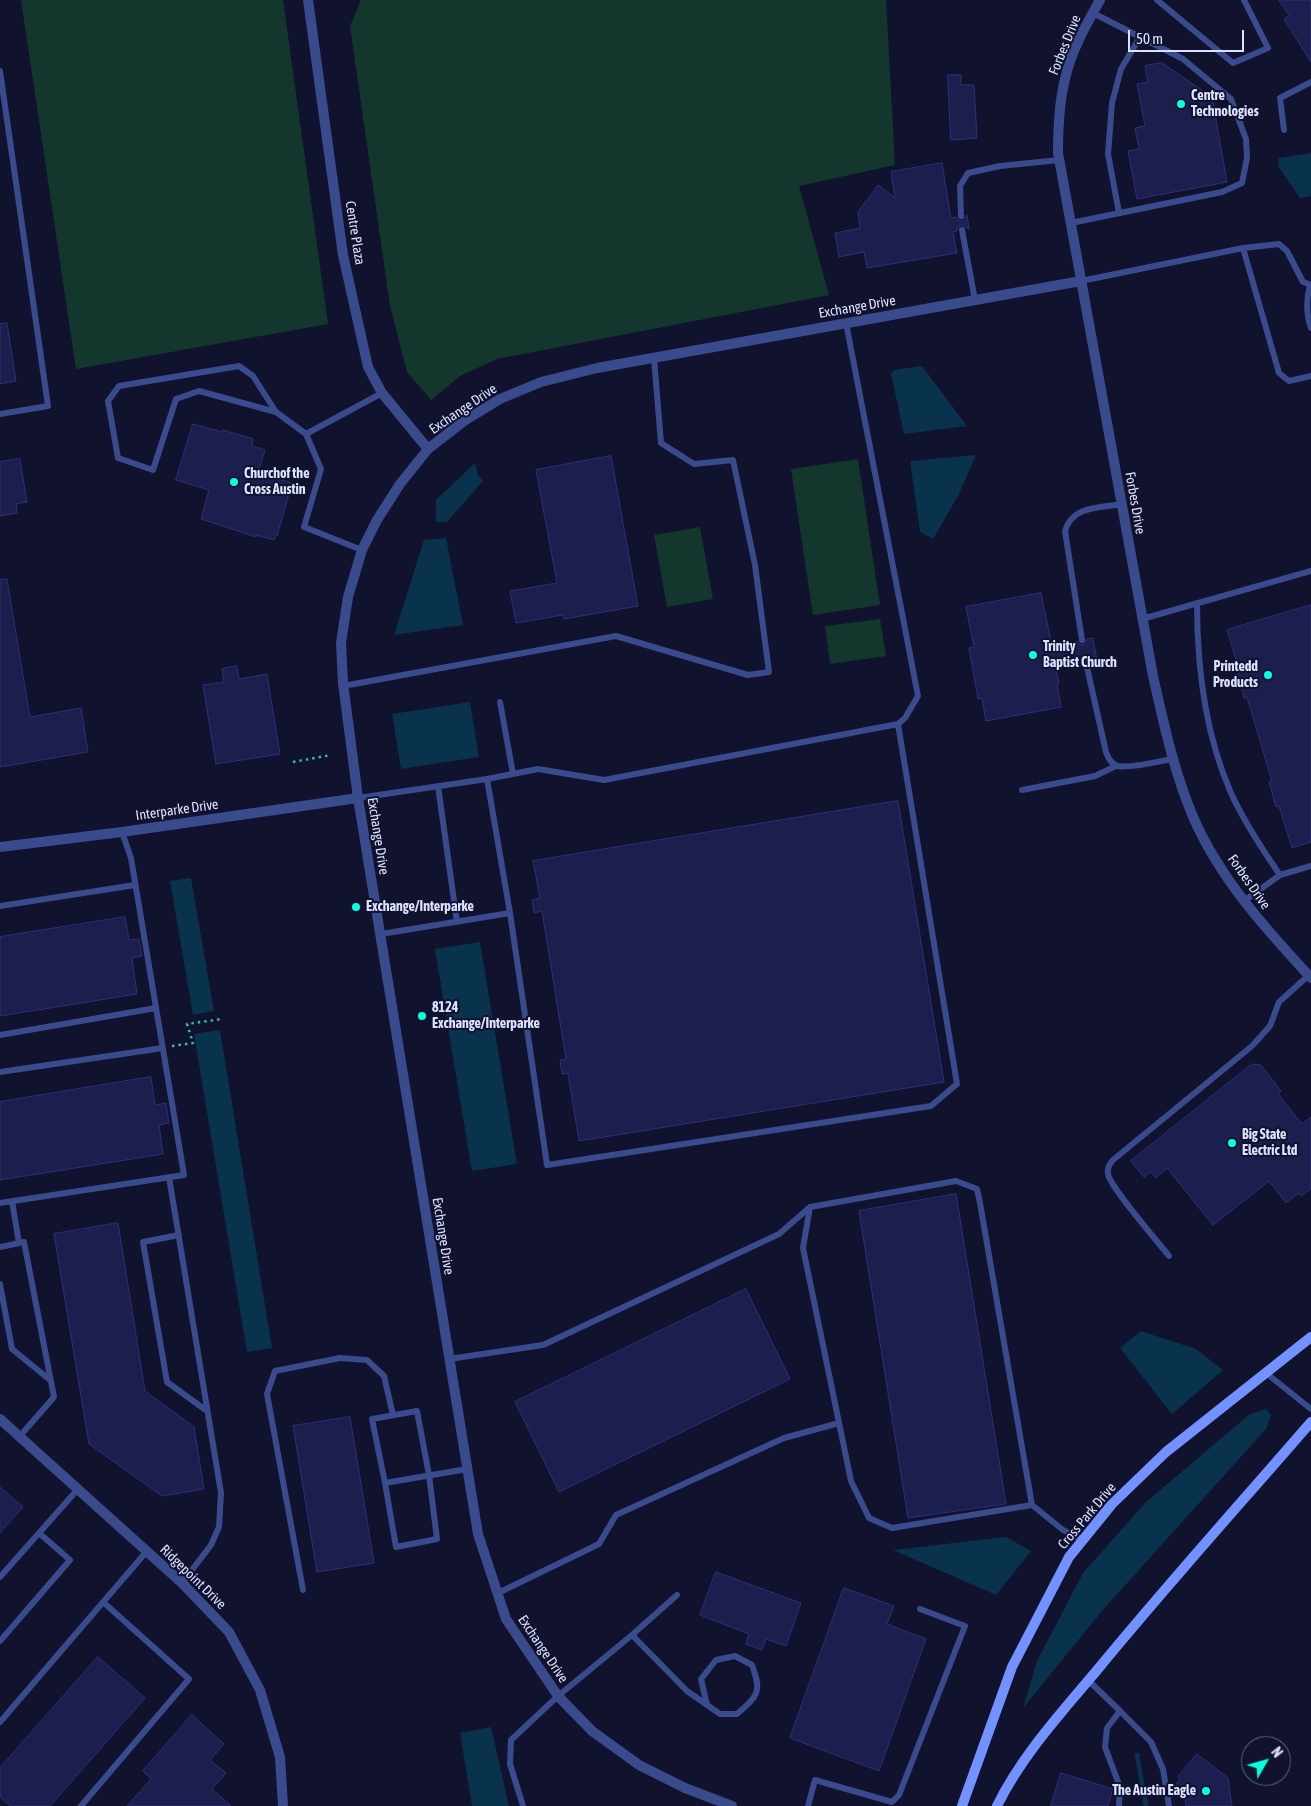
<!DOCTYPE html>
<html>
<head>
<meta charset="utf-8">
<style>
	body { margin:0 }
	#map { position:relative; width:1311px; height:1806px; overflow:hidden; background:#11122d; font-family:"Asap Condensed",sans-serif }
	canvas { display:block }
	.north { position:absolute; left:1241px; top:1736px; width:50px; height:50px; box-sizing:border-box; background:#11122d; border:1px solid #626581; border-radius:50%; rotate:52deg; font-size:14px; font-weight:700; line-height:20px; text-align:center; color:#dce1ff }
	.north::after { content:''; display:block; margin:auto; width:18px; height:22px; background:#08ffdd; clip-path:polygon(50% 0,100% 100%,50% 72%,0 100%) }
	.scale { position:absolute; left:1128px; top:30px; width:116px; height:22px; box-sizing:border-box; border:2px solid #dce1ff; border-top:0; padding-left:6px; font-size:15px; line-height:18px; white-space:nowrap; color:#dce1ff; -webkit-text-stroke:4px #11122d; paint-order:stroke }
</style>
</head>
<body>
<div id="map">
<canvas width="1311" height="1806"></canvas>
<div class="north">N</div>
<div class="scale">50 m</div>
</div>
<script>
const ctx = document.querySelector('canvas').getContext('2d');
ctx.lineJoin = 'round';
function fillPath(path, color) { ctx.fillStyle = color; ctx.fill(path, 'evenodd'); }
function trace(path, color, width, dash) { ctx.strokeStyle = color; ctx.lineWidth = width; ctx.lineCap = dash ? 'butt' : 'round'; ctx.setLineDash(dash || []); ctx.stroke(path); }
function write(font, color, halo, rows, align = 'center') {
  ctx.font = font + ' "Asap Condensed",sans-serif'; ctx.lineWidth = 4; ctx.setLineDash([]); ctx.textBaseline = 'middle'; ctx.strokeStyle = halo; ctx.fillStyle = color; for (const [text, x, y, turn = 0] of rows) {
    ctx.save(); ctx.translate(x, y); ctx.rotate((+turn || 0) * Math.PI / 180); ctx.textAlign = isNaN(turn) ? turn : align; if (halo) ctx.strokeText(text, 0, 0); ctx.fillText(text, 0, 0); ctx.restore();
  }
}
fillPath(new Path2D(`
	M 21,0 L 283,0 L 328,324 L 76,369 Z
	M 361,0 L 886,0 L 895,165 L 799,186 L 829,295 L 497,359 L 460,376 L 431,400 L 407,372 L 390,306 L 350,26 Z
	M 858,459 L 880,605 L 813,615 L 791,469 Z
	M 700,527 L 713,599 L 667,607 L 654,535 Z
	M 880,619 L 886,656 L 830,664 L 825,626 Z`), '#13372d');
fillPath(new Path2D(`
	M 1311,153 L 1311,196 L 1300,198 L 1278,166 L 1279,158 Z
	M 922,366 L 967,426 L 904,434 L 891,374 L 894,370 Z
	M 976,455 L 958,496 L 933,539 L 920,532 L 910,461 Z
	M 475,463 L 478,475 L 483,481 L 447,522 L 436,522 L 436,500 Z
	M 446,538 L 463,625 L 394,635 L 424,540 Z
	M 470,702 L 479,757 L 401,769 L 392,714 Z
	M 191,878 L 214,1011 L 193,1015 L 170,881 Z
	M 480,942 L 517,1164 L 472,1171 L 435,949 Z
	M 220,1030 L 272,1348 L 247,1352 L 194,1034 Z
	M 1141,1331 L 1196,1349 L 1223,1370 L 1172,1414 L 1120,1348 Z
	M 1266,1409 L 1271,1415 L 1266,1429 L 1102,1611 L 1023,1708 L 1037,1661 L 1083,1573 L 1146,1502 L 1250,1414 Z
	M 1006,1537 L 1031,1551 L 996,1595 L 893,1550 Z
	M 491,1727 L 509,1806 L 472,1806 L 460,1733 Z`), '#09324d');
trace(new Path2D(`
	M 1137,1755 L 1146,1806`), '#09324d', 4.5);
const building = new Path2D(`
	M 1279,0 L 1311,0 L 1311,62 L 1284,19 L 1289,16 Z
	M 1162,63 L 1212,97 L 1227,182 L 1137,199 L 1128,151 L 1139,149 L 1135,128 L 1145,126 L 1137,84 L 1148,82 L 1145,66 Z
	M 948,75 L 961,75 L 961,85 L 974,85 L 977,138 L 951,140 Z
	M 942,163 L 951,218 L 956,217 L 958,220 L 962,221 L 967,215 L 969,229 L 962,225 L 958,227 L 957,231 L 953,232 L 957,253 L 867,268 L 864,252 L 839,257 L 835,233 L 860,228 L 858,212 L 878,185 L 895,198 L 891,172 Z
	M 7,323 L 16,381 L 0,384 L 0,324 Z
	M 193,424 L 222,432 L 223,430 L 253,439 L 252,446 L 265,450 L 258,473 L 292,483 L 277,536 L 276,535 L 274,540 L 256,535 L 256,537 L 201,519 L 209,490 L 176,480 Z
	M 611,456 L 638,606 L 564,619 L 563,615 L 516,623 L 510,591 L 557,583 L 536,470 Z
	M 20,459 L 27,502 L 16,504 L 17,513 L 0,516 L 0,462 Z
	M 7,579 L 30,717 L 81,708 L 88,752 L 0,767 L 0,580 Z
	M 1041,593 L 1052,646 L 1077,641 L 1080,644 L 1083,645 L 1087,639 L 1093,638 L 1097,661 L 1091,662 L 1089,659 L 1085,658 L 1082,660 L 1081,664 L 1056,669 L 1059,684 L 1057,684 L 1061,707 L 986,721 L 982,698 L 978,699 L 969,648 L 974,647 L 966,607 Z
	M 1311,605 L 1311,842 L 1292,848 L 1279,806 L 1276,807 L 1269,782 L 1272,781 L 1247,697 L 1244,698 L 1238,674 L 1240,673 L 1227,630 Z
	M 237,666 L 239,679 L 267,674 L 280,754 L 216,764 L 203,685 L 224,682 L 222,669 Z
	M 898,801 L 944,1082 L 579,1141 L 568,1073 L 562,1074 L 560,1060 L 566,1059 L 542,911 L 534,913 L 532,900 L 540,898 L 533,861 Z
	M 125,917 L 129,940 L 139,939 L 142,956 L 132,958 L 137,994 L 0,1016 L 0,937 Z
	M 1252,1064 L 1261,1065 L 1281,1091 L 1278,1094 L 1302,1124 L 1311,1117 L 1311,1189 L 1301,1196 L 1299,1193 L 1286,1203 L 1269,1181 L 1213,1225 L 1167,1168 L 1156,1178 L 1151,1172 L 1144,1177 L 1131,1161 Z
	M 151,1077 L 155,1105 L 166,1103 L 169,1123 L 159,1125 L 163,1154 L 0,1180 L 0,1102 Z
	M 956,1194 L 1006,1504 L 908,1518 L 859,1211 Z
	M 118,1223 L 145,1391 L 194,1427 L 204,1489 L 162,1496 L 89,1444 L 54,1234 Z
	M 746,1289 L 790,1379 L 559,1492 L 515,1402 Z
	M 350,1417 L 374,1563 L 317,1572 L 293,1426 Z
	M 0,1487 L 23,1507 L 0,1533 Z
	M 716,1572 L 801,1603 L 786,1646 L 766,1639 L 762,1650 L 746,1644 L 749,1634 L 700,1615 Z
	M 844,1588 L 894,1606 L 887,1624 L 926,1639 L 879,1771 L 790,1738 Z
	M 98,1657 L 145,1698 L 50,1806 L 10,1806 L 0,1797 L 0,1768 Z
	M 192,1715 L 224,1744 L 210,1760 L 226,1773 L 212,1789 L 231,1806 L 127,1806 L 151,1779 L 143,1771 Z
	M 1197,1754 L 1228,1778 L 1232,1806 L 1186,1806 L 1184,1793 L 1175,1786 L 1180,1779 L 1178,1777 Z
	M 1061,1773 L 1113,1789 L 1108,1806 L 1051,1806 Z`);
fillPath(building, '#1c1e4e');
trace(building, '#2d307b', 1);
trace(new Path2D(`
	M 293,762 L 331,755
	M 172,1046 L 193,1043 L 187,1024 L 222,1019`), '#2dc296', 2.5, [2.5, 4]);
trace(new Path2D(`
	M 1157,0 L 1233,63 L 1268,48 L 1244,0
	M 0,71 L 48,406 L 0,414
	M 1284,130 L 1280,98 L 1311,82
	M 1119,213 L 1108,154 L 1112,103 L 1121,69 L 1140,37
	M 961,216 L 960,186 L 968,173 L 1000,166 L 1059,160
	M 1071,223 L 1222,192 L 1242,183 L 1247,158 L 1246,139 L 1231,99 L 1183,59 L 1093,13
	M 962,230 L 975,300
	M 1243,248 L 1279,244 L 1287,251 L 1303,282 L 1311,285
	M 1081,281 L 1243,248 L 1279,373 L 1289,381 L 1311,376
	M 1310,285 C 1306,300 1306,314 1311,328
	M 846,323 L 918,696 L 905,718 L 898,724
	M 276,412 L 253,376 L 239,366 L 119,386 L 108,401 L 118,458 L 153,470 L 176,399 L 199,391 L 276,412 L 306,434 L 382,393
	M 306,434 L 321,469 L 304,527 L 362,550
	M 1197,603 C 1197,667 1205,734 1231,793 C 1244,822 1262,849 1280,875
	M 1142,619 L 1311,571
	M 1082,640 L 1065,531 C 1072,506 1099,508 1122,504
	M 1086,663 L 1106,752 C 1108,758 1111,764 1118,766 C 1128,769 1160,761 1173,759
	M 343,686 L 616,636 L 748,675 L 769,672 L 755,565 L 733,460 L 694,464 L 661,443 L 654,358
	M 500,702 L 513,774
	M 487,779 L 510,913
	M 438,786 L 457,922
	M 1022,790 L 1095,776 L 1116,766
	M 358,798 L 487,779 L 538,769 L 604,780 L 898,724 L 957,1084 L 931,1106 L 547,1165 L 510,913 L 381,934
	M 1244,901 L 1280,875 L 1311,866
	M 0,906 L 135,885
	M 0,1035 L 156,1008
	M 0,1072 L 163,1048
	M 169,1177 L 221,1493 L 219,1527 L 211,1545 L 182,1583
	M 12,1201 L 19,1243
	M 0,1203 L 184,1175 L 131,858 L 122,832
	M 810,1207 L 803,1248 L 851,1481 L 869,1518 L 892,1528 L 1032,1505
	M 179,1235 L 143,1242 L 167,1382 L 207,1411
	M 0,1247 L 24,1242 L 54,1397 L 20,1436
	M 1169,1256 C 1158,1242 1110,1187 1108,1174 C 1107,1167 1110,1164 1113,1160 L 1252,1046 L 1270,1026 L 1279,1002 L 1309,975
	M 0,1284 L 12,1349 L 50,1380
	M 449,1359 L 543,1345 L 779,1234 L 810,1207 L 956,1181 L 977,1189 L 980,1203 L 1032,1505 L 1063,1530 L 1083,1540
	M 1266,1373 L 1311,1409
	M 385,1483 L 396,1547 L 437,1539 L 429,1475 L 417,1411 L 372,1419 L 385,1483 L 467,1469
	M 0,1577 L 78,1489
	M 303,1590 L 267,1394 L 275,1371 L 340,1358 L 367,1360 L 384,1376 L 393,1415
	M 498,1593 L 599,1544 L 616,1515 L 784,1438 L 839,1423
	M 632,1635 L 677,1595
	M 0,1641 L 70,1560 L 39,1533
	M 1088,1680 L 1120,1711 L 1107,1728 L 1105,1747 L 1120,1787 L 1119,1806
	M 1120,1711 L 1151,1742 L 1163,1769 L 1169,1806
	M 0,1722 L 147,1551
	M 81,1806 L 189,1679 L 103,1602
	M 523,1806 L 510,1764 L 511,1740 L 558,1696 L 632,1635 L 687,1691 L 720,1714 L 737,1714 C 758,1696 762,1692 752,1665 L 735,1656 L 716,1660 L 701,1679 L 707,1705
	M 808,1806 L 815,1780 L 892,1802 L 899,1795 L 965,1626 L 920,1609`), '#3a4b8d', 6);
trace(new Path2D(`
	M 308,0 L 343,255 L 368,367 L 382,393 L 428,449
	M 1100,0 C 1086,25 1071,51 1065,79 C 1059,103 1058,128 1058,153 L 1153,676 C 1164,724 1174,773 1194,819 C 1221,880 1266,929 1311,978
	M 0,847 L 122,832 L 358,798
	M 0,1419 L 182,1583 L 229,1632 L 260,1690 L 280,1757 L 283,1806
	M 732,1806 L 685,1788 L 639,1765 L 592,1731 L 558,1696 L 506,1619 L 478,1534 L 358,798 L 343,683 L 341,643 L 348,597 L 362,550 L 377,520 L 400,484 L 428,449 L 464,421 L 500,399 L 541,382 L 597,368 L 1081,281`), '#3a4b8d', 10);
trace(new Path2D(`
	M 962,1806 L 1012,1667 L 1069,1557 L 1112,1504 L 1166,1452 L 1311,1337
	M 997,1806 C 1022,1755 1062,1712 1098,1669 C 1167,1585 1240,1504 1311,1422`), '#7391ff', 10);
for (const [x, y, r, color] of [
	[1181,104,5,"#08ffdd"],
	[234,482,5,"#08ffdd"],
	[1033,655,5,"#08ffdd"],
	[1268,675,5,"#08ffdd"],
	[356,907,5,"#08ffdd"],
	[422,1016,5,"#08ffdd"],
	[1232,1143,5,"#08ffdd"],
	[1206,1791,5,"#08ffdd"]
]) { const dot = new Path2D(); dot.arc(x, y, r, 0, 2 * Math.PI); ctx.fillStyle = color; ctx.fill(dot); trace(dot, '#11122d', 2); }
write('14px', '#dce1ff', '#11122d', [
	["Forbes Drive",1065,45,-68],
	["Centre Plaza",355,233,81],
	["Exchange Drive",857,307,-10],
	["Exchange Drive",463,409,-34],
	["Forbes Drive",1135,503,80],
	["Interparke Drive",177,810,-8],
	["Exchange Drive",378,836,81],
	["Forbes Drive",1249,882,55],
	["Exchange Drive",443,1236,81],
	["Cross Park Drive",1087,1516,-50],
	["Ridgepoint Drive",193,1577,44],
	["Exchange Drive",543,1649,56]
]);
write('bold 14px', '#dce1ff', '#11122d', [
	["Centre",1191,96],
	["Technologies",1191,112],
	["Churchof the",244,474],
	["Cross Austin",244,490],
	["Trinity",1043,647],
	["Baptist Church",1043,663],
	["Printedd",1258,667,"right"],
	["Products",1258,683,"right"],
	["Exchange/Interparke",366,907],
	["8124",432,1008],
	["Exchange/Interparke",432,1024],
	["Big State",1242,1135],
	["Electric Ltd",1242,1151],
	["The Austin Eagle",1196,1791,"right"]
], 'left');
</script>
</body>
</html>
